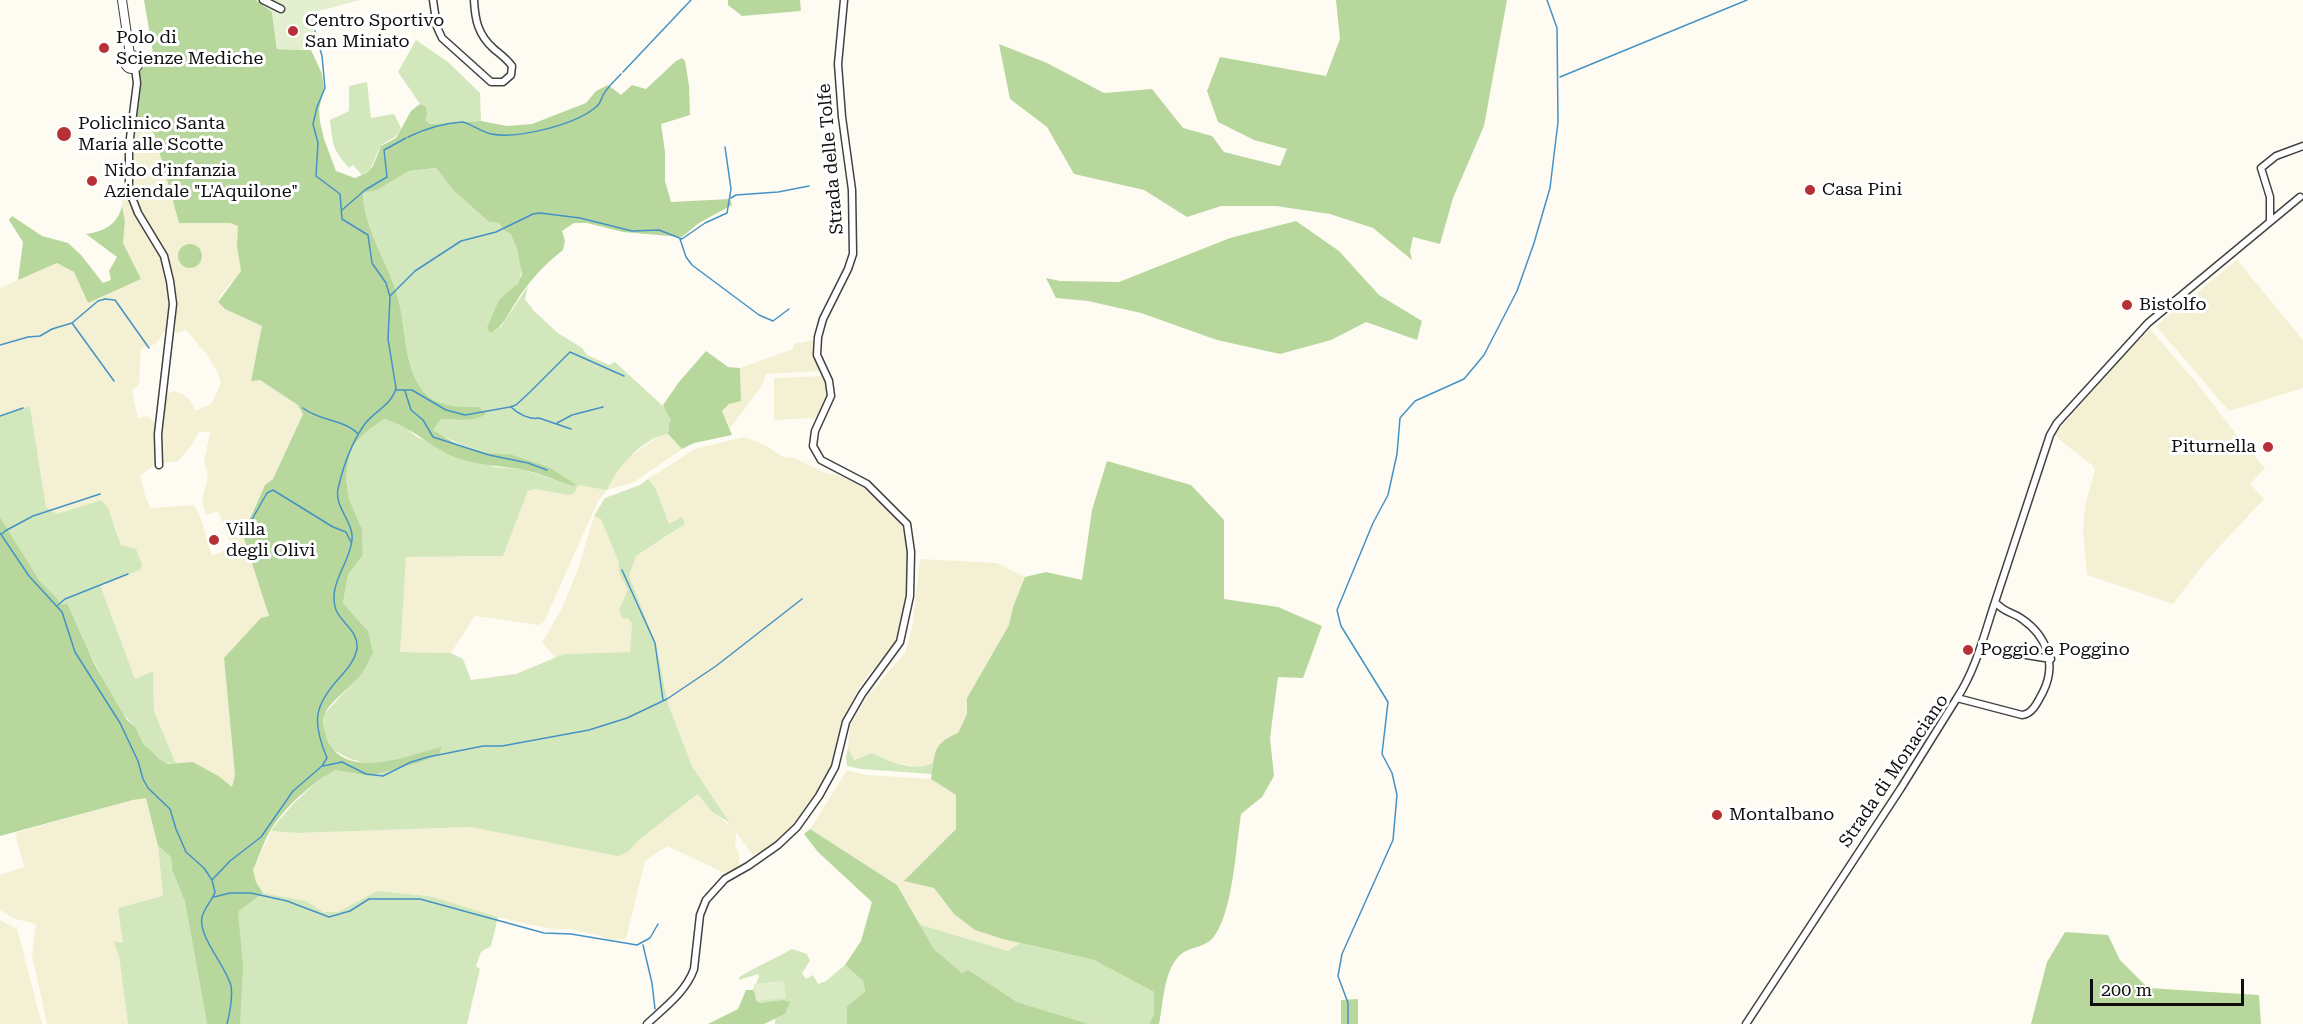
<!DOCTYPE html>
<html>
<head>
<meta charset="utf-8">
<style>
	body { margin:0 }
	#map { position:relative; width:2303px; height:1024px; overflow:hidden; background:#fefcf2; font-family:"Roboto Serif",serif }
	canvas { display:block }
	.scale { position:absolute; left:2090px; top:979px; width:154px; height:27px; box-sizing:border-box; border:3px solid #0f0f0f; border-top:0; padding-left:8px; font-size:18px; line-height:21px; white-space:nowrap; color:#0f0f0f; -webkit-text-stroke:4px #fff; paint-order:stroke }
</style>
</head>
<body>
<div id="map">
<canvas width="2303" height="1024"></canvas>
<div class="scale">200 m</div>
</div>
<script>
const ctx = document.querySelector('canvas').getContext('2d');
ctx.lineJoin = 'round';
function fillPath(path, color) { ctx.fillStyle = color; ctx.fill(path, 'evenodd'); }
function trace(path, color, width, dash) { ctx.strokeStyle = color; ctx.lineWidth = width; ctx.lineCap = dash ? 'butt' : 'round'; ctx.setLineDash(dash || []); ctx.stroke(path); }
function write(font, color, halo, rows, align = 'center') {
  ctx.font = font + ' "Roboto Serif",serif'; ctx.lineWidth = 6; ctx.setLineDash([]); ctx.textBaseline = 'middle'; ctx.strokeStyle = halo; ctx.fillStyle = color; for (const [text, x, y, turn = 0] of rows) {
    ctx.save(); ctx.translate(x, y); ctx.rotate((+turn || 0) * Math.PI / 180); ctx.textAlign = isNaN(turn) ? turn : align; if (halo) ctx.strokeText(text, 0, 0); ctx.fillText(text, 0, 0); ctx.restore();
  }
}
fillPath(new Path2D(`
	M 135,122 L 154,133 L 179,223 L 230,223 L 238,226 L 237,247 L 241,271 L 220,296 L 218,302 L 225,309 L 262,326 L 251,380 L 260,380 L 299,405 L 303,414 L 273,479 L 265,485 L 250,516 L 241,528 L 269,616 L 224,658 L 235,775 L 233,787 L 220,777 L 193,762 L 176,764 L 154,711 L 153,671 L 135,679 L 100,585 L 140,570 L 121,545 L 115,525 L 101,500 L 57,514 L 46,507 L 30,406 L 0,416 L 0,288 L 57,263 L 74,272 L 88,303 L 141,279 L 123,243 L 125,221 L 122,206 L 123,195 L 127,196 L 134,213 L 161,255 L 168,278 L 171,303 L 170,324 L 156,344 L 141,348 L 139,384 L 132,391 L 138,418 L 147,416 L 156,423 L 154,444 L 157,463 L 140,476 L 146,499 L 151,508 L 194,505 L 201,519 L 212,556 L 230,548 L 229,539 L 219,513 L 215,512 L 206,515 L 202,502 L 208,475 L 204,462 L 210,432 L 199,432 L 191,446 L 178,461 L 162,463 L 160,432 L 165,395 L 173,391 L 183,394 L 190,400 L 195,411 L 211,404 L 221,383 L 218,373 L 207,355 L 186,330 L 175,333 L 177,303 L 173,275 L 166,251 L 141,212 L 135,197 L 133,144 ZM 181,248 L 202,251 L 202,259 L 198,266 L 190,268 L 180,263 L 178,256 Z
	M 2237,260 L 2303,340 L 2303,388 L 2229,411 L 2156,326 Z
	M 2150,329 L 2196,382 L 2235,433 L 2265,468 L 2250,484 L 2264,499 L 2206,561 L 2173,604 L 2087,575 L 2083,531 L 2085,506 L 2095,470 L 2093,466 L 2059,439 L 2055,434 L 2124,355 Z
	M 814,340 L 814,352 L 821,371 L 766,374 L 762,386 L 730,428 L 722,411 L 729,404 L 741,401 L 740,368 L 793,349 L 794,344 Z
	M 823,376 L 827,381 L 829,395 L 821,415 L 813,418 L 774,420 L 774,378 Z
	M 668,434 L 682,449 L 634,482 L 607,490 L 598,501 L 544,622 L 539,625 L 475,616 L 451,653 L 399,652 L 406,557 L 503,556 L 528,491 L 535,489 L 569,495 L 577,485 L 612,478 L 623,462 L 660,435 Z
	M 744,437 L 765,445 L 783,457 L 794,458 L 828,474 L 837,475 L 859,484 L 901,522 L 909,554 L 908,598 L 898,641 L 867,676 L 858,689 L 842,721 L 832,767 L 796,824 L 768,849 L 753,855 L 736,832 L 735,847 L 739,853 L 739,867 L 727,874 L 667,846 L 645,861 L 626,939 L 611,940 L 598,935 L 569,929 L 553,929 L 527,924 L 473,911 L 429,896 L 377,891 L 338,912 L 323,912 L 305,901 L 263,893 L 256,882 L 253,870 L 271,831 L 298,833 L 470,827 L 552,843 L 629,851 L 639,840 L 699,794 L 712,812 L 732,827 L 692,766 L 668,704 L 656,644 L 629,576 L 636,556 L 674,532 L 678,519 L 669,524 L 655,487 L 648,479 L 695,449 Z
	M 594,516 L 601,518 L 619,563 L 619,573 L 628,590 L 628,618 L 632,624 L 631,652 L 564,654 L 556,658 L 542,643 L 562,608 L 578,569 Z
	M 920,559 L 997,563 L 1025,577 L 1013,607 L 1009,625 L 967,698 L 967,714 L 958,733 L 935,753 L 933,763 L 923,768 L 887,761 L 872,753 L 853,760 L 848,748 L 850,726 L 867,696 L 905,653 L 912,629 Z
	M 847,770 L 866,775 L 931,779 L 956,795 L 956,829 L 905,880 L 934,888 L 954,914 L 975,930 L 1020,943 L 1008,951 L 918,924 L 897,885 L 810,829 Z
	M 146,798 L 158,846 L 163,897 L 123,943 L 114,942 L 119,956 L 128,1024 L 47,1024 L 32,955 L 36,924 L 12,918 L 0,910 L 0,875 L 24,867 L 15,833 L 133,800 Z
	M 0,920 L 17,929 L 42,1024 L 0,1024 Z`), '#f3f0d3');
fillPath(new Path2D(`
	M 416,40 L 448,62 L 480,93 L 481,121 L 430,124 L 425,120 L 423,106 L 420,104 L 398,72 Z
	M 367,82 L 371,118 L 394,114 L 401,128 C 394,142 391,137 382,145 C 374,154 377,166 362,175 L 353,165 L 349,168 C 332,149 333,145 330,120 L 349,111 L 349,86 Z
	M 436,168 L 453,190 L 489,222 L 499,223 C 503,229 508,231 512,237 C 519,248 526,272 517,284 C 513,290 505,295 499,300 L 500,328 L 528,286 L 525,299 L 534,311 L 558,333 L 582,348 L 587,355 L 609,365 L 615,362 L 665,408 L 671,421 L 669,423 L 668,434 C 645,436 615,469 607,490 L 578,485 L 574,493 L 569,495 L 535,489 L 528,491 L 503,556 L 406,557 L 400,652 L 451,653 L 463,659 L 471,680 L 516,674 L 564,654 L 630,652 L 632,624 L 628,618 L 623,619 L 619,610 L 628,590 L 619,573 L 619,563 L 601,519 L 594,516 L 605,498 L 640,485 L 648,479 L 655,487 L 669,524 L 682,517 L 685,524 L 636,556 L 629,576 L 656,644 L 668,704 L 692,766 L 733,828 L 727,821 L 712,812 L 698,794 L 639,840 L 629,851 L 618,856 L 470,827 L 298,833 L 271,831 C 289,806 309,786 335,770 L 369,776 L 418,763 L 442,748 L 381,763 L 365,763 L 350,759 L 332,749 L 323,729 L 325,713 L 361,674 L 368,631 L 343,603 L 348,575 L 363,555 L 362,529 L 349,499 L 346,478 L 350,449 L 366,432 L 384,419 L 400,423 L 417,437 L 494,467 L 522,469 L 573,486 L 577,485 L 549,467 L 510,454 L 488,453 L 461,445 L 432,430 L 441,419 L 468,420 L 478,407 C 461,407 434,407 423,391 C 404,366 406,331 399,302 C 390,264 364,232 363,193 L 377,190 L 409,171 Z
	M 30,406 L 46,507 L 57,514 L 101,500 L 108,508 L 121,545 L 136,549 L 142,565 L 140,570 L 100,585 L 135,679 L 153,671 L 154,711 L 176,764 C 155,765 146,745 136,730 C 132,722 124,716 119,708 C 99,674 83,639 67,603 L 61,605 L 56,597 L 40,583 L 0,517 L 0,416 Z
	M 848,748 L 854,760 L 872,753 C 889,762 915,772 933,763 L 932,774 L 861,769 L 847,766 L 846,757 Z
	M 158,846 L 171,857 L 172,870 L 185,902 L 207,1024 L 128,1024 L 119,956 L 113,941 L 123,943 L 118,908 L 163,896 Z
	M 377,891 L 429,896 L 498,917 L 491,946 L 481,952 L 476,966 L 480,969 L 467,1024 L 239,1024 L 238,912 L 263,893 L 306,901 L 323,912 L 338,912 Z
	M 918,924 L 1008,951 L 1020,943 L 1094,960 L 1154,992 L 1154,1014 L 1149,1024 L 1089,1024 L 1017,1002 L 968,971 L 962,973 L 933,948 Z
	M 792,949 L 807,954 L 810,961 L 802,973 L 806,979 L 813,975 L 818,984 L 826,981 L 845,965 L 863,981 L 865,993 L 847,1006 L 847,1024 L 775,1024 L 775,1019 L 785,1014 L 782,1000 L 759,1003 L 753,990 L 759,977 L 758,974 L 739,980 L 739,977 C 756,967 774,959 792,949 Z`), '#d3e7bd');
fillPath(new Path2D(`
	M 144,0 L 256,0 L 272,12 L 277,49 L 311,50 L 322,74 L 324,88 L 319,109 L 320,122 L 324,139 L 336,171 L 355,178 L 366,173 L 373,166 L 381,146 L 396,138 L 411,111 L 420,104 L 426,107 L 427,115 L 425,120 L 430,124 L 481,121 L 507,126 L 532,124 L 586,103 L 596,91 L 608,85 L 621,95 L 632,85 L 646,89 L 676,61 L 682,58 L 685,61 L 689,86 L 690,115 L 661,124 L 665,152 L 665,181 L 671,202 L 730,199 L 732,205 L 699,223 L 682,237 L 623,232 L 587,223 L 574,223 L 562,231 L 565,241 L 563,250 C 545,264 528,282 516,302 C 507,315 505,325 490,333 L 487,328 L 499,300 L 518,283 L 522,274 L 517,248 L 511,235 L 503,229 L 499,223 L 489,222 L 453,190 L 436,168 L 409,171 L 377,190 L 363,193 C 364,232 390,264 399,302 C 406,331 404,366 423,391 C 435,407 461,407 479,407 L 486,414 C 473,423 456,419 441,419 L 433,430 L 458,445 L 488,453 L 510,454 L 549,467 L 577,485 L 573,486 C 556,481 538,472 520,469 C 499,466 477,465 457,458 C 431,448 411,426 384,419 L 366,432 L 350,449 L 346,478 L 349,499 L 362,529 L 363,555 L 348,575 L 343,603 L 368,631 L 373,653 C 369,660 366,667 362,673 C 354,685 328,703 325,714 C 321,724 325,732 328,741 C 348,782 410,754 442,747 L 439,754 L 418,763 L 369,776 L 335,770 C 310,785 285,806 270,831 C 263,843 259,857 253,870 L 256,882 L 263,893 L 238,912 L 243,966 L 240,1024 L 207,1024 L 185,902 L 172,870 L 171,857 L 158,846 L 146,798 L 133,800 L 0,836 L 0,517 L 40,582 L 56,597 L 61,605 L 67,603 L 95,665 L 119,707 L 127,720 L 135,727 L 144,744 L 159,759 L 168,764 L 193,762 L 220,777 L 232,787 L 235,775 L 224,658 L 261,618 L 269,616 L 241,529 L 251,516 L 265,485 L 273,479 L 303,414 L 298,405 L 260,380 L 251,381 L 262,326 L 225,309 L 218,302 L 241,271 L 237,247 L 238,226 L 230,223 L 179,223 L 154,133 L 135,122 L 139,84 L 138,72 L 154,59 Z
	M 728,0 L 800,0 L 801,11 L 742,16 L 728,5 Z
	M 1336,0 L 1507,0 L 1484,126 L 1453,198 L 1440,244 L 1413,237 L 1410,251 L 1412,260 L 1373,228 L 1330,214 L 1276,206 L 1221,206 L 1187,217 L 1144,190 L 1074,174 L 1047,127 L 1010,99 L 999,44 L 1047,63 L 1104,93 L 1152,89 L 1183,128 L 1212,136 L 1224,152 L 1280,166 L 1287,149 L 1254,140 L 1218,122 L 1207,91 L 1220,57 L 1326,76 L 1340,39 Z
	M 122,206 L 125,221 L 123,243 L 141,279 L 88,303 L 74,272 L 57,263 L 18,280 L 23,242 L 9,220 L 12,216 L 42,236 L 68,243 L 81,255 L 103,283 L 111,280 L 109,271 L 117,257 L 86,234 C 105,231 117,225 122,206 Z
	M 1296,221 L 1339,251 L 1379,295 L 1422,321 L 1417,340 L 1366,322 L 1331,340 L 1280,354 L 1217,340 L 1141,313 L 1088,301 L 1056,298 L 1046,278 L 1060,281 L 1119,282 L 1230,238 Z
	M178 256a12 12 0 1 1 24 0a12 12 0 1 1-24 0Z
	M 706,351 L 728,367 L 740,368 L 741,401 L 729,404 L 722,411 L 732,435 L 694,443 L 682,449 L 668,434 L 669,423 L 671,421 L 663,405 L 679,382 Z
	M 1107,461 L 1191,485 L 1224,520 L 1224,599 L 1278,607 L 1322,626 L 1303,678 L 1278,677 L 1270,738 L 1274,776 L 1262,797 L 1241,814 C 1236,846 1233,913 1213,938 C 1206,946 1193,947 1184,952 C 1163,966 1164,1002 1159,1024 L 1149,1024 L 1154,1014 L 1154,992 L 1094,960 L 1003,939 L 975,930 L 954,914 L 934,888 L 904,881 L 956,829 L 956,795 L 931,779 C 935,753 932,744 958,733 L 967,714 L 967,698 L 1009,625 L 1013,607 L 1025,577 L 1046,572 L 1082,580 L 1092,510 Z
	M 810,829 L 897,885 L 933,948 L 962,973 L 968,970 L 1017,1002 L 1089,1024 L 847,1024 L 847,1006 L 865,992 L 863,981 L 845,965 L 861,941 L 872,902 L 818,852 L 804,834 Z
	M 2065,932 L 2108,935 L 2120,960 L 2148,988 L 2259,995 L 2261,1024 L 2031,1024 L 2047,962 Z
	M 746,990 L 753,990 L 759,1003 L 782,1000 L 790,1002 L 785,1014 L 764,1024 L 708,1024 L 738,1009 Z
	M 1358,999 L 1358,1024 L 1341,1024 L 1341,1000 Z`), '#b7d79d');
fillPath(new Path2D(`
	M 256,0 L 360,0 L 315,12 L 311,50 L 277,49 L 272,12 Z
	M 784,981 L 786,998 L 756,1001 L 754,984 Z`), '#e3efce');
trace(new Path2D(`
	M 623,72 L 691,0
	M 1560,77 L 1747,0
	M 408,137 C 425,129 444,123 462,122 C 468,122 481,132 491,134 C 518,139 575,125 596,107 C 601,103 601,100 603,95 C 607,88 615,80 621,74
	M 731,198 L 736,195 L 778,192 L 809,186
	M 342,210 L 365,190 L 387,177 L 384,150 L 406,138
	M 680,239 L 686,257 L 692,265 L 759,315 L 773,321 L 789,309
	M 390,296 L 415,271 L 461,241 L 496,232 L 533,214 L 540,213 L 580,218 L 632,231 L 659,230 L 682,239 L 705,223 L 727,213 L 731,189 L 725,147
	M 72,323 L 114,381
	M 0,345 L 28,337 L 40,336 L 52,329 L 72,323 L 98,301 L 105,299 L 115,300 L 149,348
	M 396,390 L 412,390 L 446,410 L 465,415 L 510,407 L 516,405 L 530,392 L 570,352 L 624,376
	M 405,391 L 411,410 L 423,420 L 433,437 L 489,455 L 528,463 L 547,470
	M 511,407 C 518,414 530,420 539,418 L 571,429
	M 303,408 C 319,421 346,420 358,434
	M 0,416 L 23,408
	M 557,423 L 572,415 L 603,407
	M 247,528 L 267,493 L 273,490 L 333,527 L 346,532 L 351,542
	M 0,533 L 29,576 L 62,612 L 75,652 L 120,723 L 138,761 L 143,779 L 148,788 L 170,809 L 176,829 L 186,852 L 204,868 L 212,880
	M 2,534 L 5,531 L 33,516 L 100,494
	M 622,570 L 655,643 L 663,700
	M 58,605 L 65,599 L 128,574
	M 323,766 L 342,762 L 366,774 L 383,776 L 411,762 L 428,757 L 483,746 L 502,746 L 589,730 L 627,718 L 667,699 L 716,666 L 802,599
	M 214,897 L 230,893 L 251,893 L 287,901 L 329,917 L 350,911 L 369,899 L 420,899 L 544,933 L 571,934 L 637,945 L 650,938 L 658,924
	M 643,945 L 652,983 L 655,1009
	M 227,1024 C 230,1012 233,999 231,986 C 226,966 198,937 202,917 C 204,908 212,901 215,892 L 212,880 L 230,861 L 261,837 L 293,791 L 322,766 L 327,758 C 312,722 313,706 341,676 C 348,668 355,660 357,649 C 359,631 342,624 336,610 C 327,585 350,563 352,540 C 354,522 334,507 338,489 C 343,467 351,444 364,425 C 373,412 392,405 396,388 L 388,339 L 390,297 L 386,283 L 372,263 L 368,235 L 342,219 L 340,194 L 316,176 L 318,143 L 313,124 L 317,107 L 325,88 L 322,56 L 315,31
	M 1348,1024 L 1348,1003 L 1338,976 L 1342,954 L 1393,840 L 1397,795 L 1392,773 L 1382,754 L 1388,702 L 1341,626 L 1337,610 L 1373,523 L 1388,495 L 1397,454 L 1400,418 L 1415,401 L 1464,379 L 1484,355 L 1517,291 L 1534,243 L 1550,188 L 1558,122 L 1557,28 L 1547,0`), '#4592c5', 1.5);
const minor = new Path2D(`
	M 263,0 L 281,9
	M 433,0 L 437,27 L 442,38 L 491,82 L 503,82 L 511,75 L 512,66 C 507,59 500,54 494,49 C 478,35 475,20 474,0
	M 135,68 L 137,83 L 129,146 L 129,190 L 138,213 L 164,256 L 170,281 L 173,304 L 158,434 L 159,465
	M 2270,221 L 2270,197 L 2261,168 L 2276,156 L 2303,146
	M 2026,655 L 2051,659
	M 1957,698 C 1976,669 1984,635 1995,602
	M 647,1024 C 664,1008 686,992 694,969 L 700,915 L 706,900 L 725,879 L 748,866 L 778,845 L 797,827 L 819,796 L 835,767 L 846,722 L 862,694 L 900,642 L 910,596 L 911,552 L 907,524 L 867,484 L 821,460 L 813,446 L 815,431 L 831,396 L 829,381 L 817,355 L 818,337 L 823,319 L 848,269 L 853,254 L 852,190 L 842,117 L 838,64 L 844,0
	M 1746,1024 L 1901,788 L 1957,698 L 2022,715 C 2033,714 2038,701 2043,692 C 2057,664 2047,636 2022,619 C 2011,611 2006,614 1995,602 L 2050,435 L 2057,423 L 2148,323 L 2300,197`);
const tertiary = new Path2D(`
	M 122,0 L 130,55
	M125 62a7 7 0 1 1 14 0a7 7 0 1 1-14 0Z`);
trace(minor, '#424242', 9);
trace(tertiary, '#424242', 10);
trace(minor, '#fff', 6);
trace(tertiary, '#fff', 8);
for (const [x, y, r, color] of [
	[293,31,6,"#b63036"],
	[104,48,6,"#b63036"],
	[64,134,8,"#b63036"],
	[92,181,6,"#b63036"],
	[1810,190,6,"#b63036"],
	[2127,305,6,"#b63036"],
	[2268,447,6,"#b63036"],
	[214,540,6,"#b63036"],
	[1968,650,6,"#b63036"],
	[1717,815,6,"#b63036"]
]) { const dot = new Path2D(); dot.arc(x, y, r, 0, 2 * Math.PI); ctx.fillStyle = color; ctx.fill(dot); trace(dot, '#fff', 2); }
write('18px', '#0f0f0f', '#fff', [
	["Centro Sportivo",305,21],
	["San Miniato",305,42],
	["Polo di",116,38],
	["Scienze Mediche",116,59],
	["Policlinico Santa",78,124],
	["Maria alle Scotte",78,145],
	["Nido d'infanzia",104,171],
	["Aziendale \"L'Aquilone\"",104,192],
	["Casa Pini",1822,190],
	["Bistolfo",2139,305],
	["Piturnella",2256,447,"right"],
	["Villa",226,530],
	["degli Olivi",226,551],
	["Poggio e Poggino",1980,650],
	["Montalbano",1729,815]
], 'left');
write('18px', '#0f0f0f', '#fff', [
	["Strada delle Tolfe",831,159,-95],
	["Strada di Monaciano",1894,771,-56]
]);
</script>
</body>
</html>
